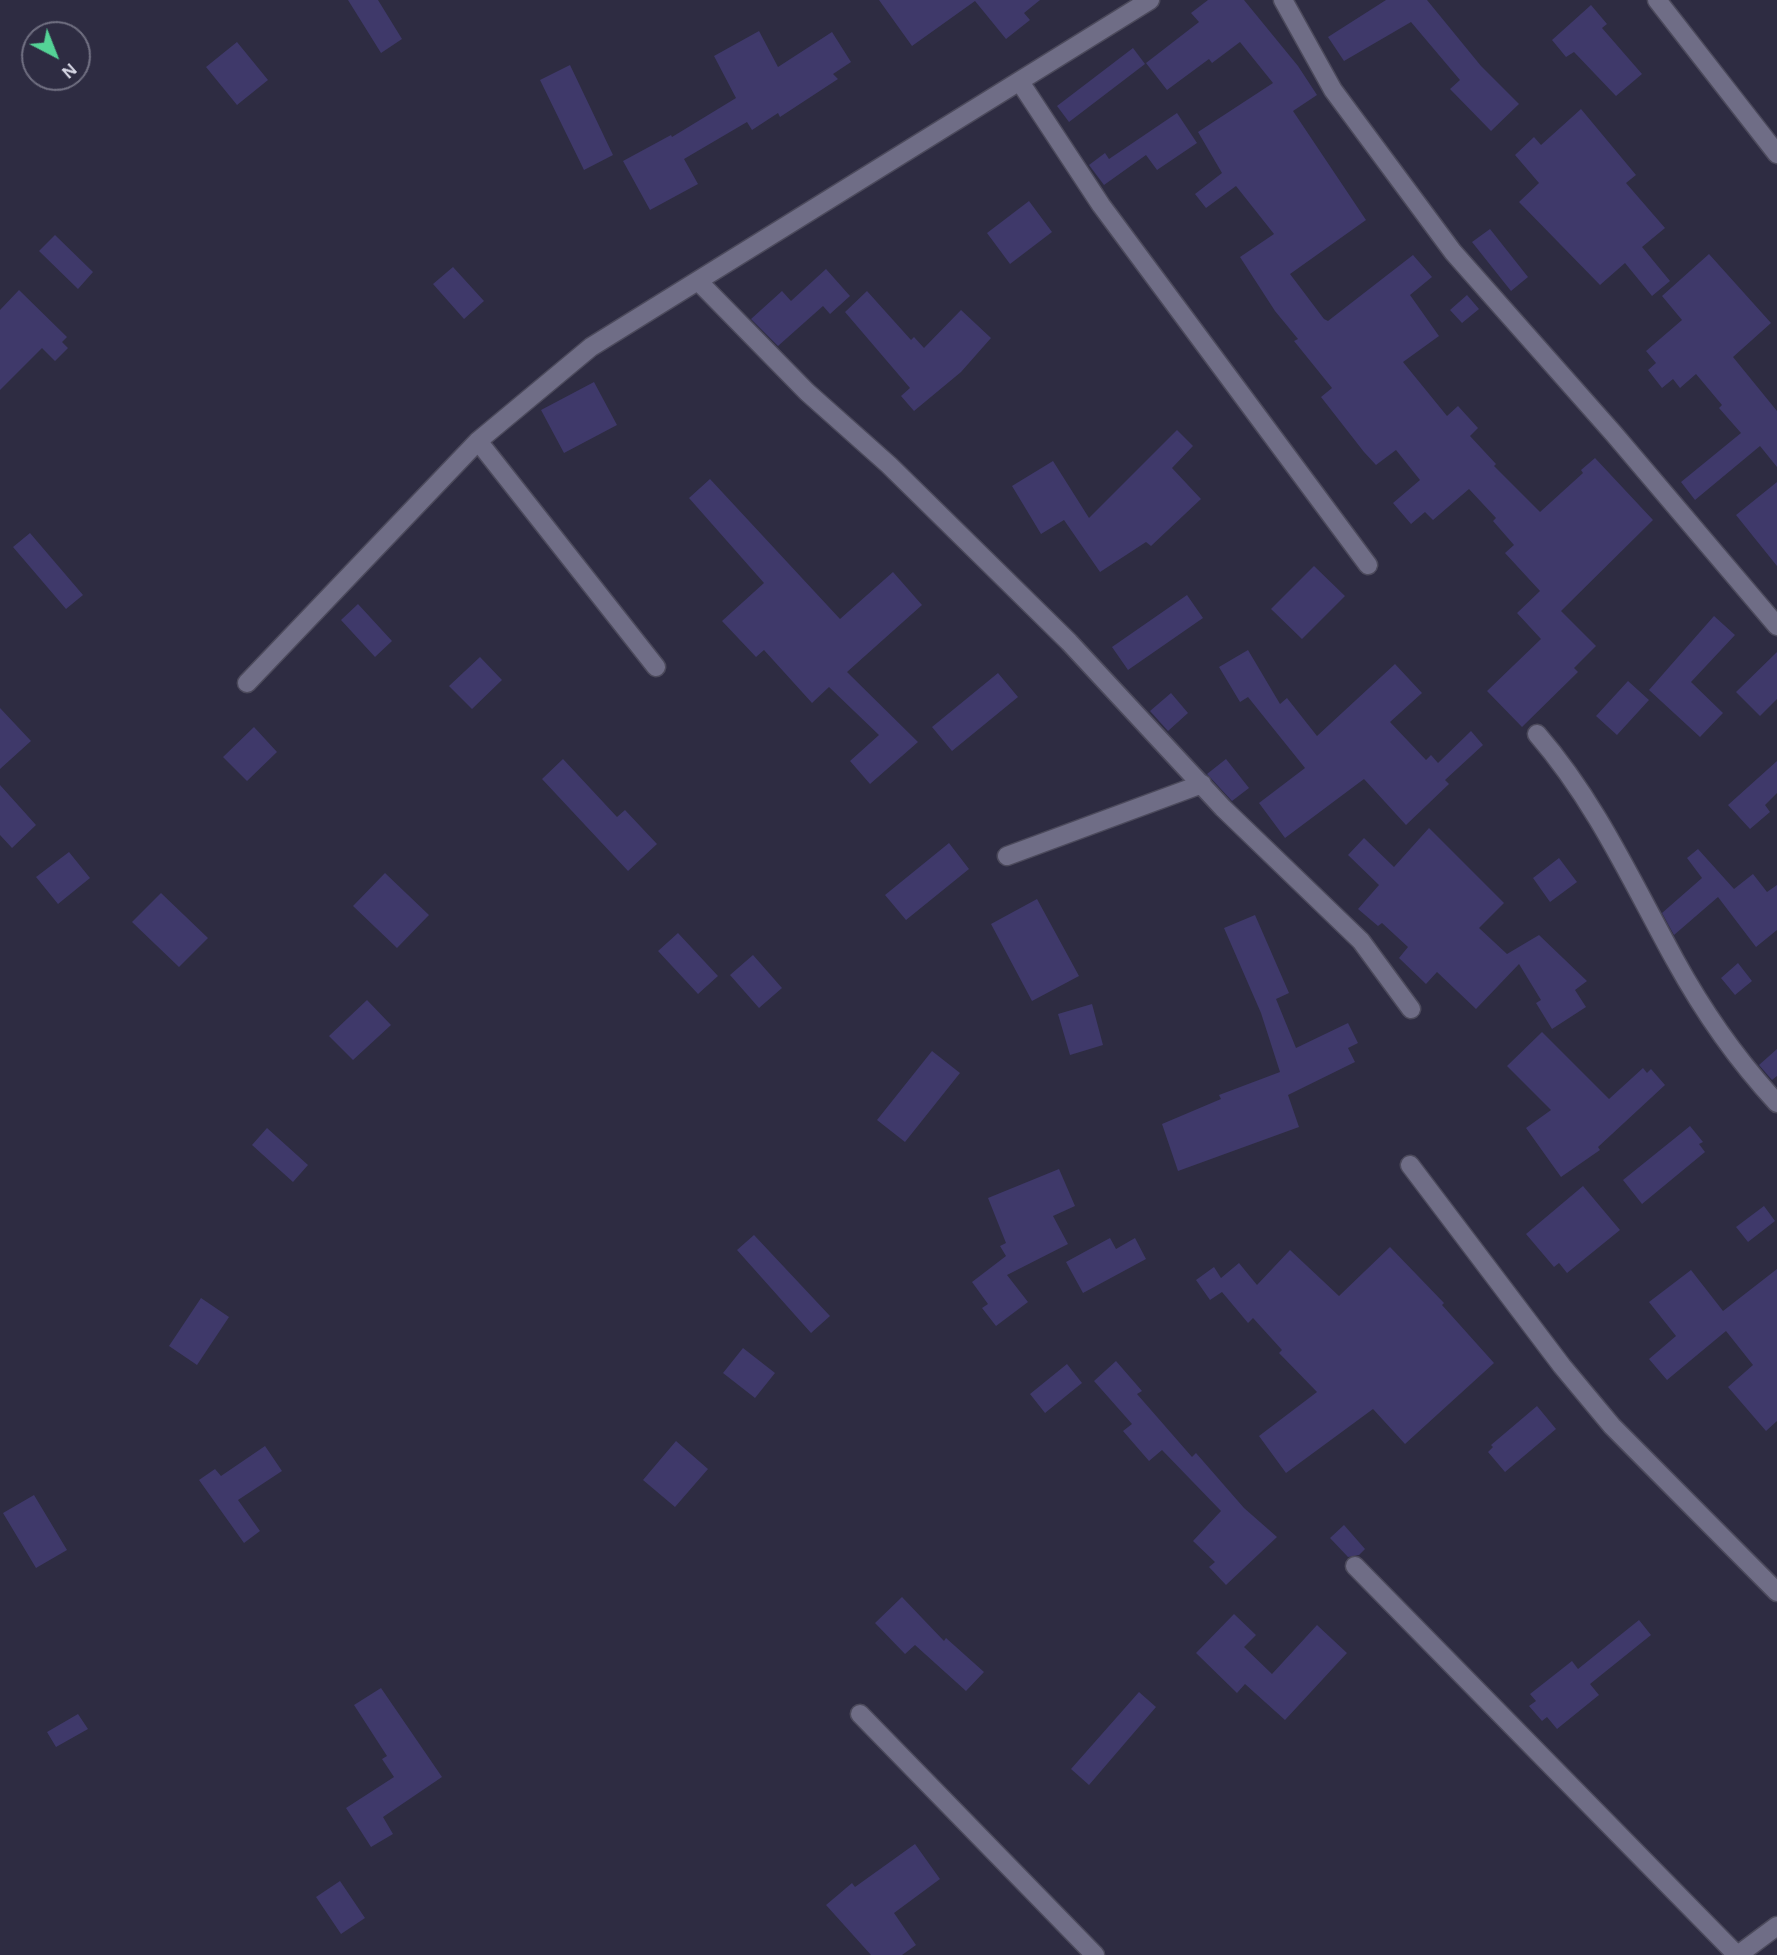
<!DOCTYPE html>
<html>
<head>
<meta charset="utf-8">
<style>
	body { margin:0 }
	#map { position:relative; width:1777px; height:1955px; overflow:hidden; background:#2e2c42; font-family:"Alegreya Sans",sans-serif }
	canvas { display:block }
	.north { position:absolute; left:21px; top:21px; width:70px; height:70px; box-sizing:border-box; background:#2e2c42; border:2px solid #717082; border-radius:50%; rotate:138deg; font-size:19px; font-weight:700; line-height:28px; text-align:center; color:#d5d5e3 }
	.north::after { content:''; display:block; margin:auto; width:24px; height:32px; background:#54d396; clip-path:polygon(50% 0,100% 100%,50% 72%,0 100%) }
</style>
</head>
<body>
<div id="map">
<canvas width="1777" height="1955"></canvas>
<div class="north">N</div>
</div>
<script>
const ctx = document.querySelector('canvas').getContext('2d');
ctx.lineJoin = 'round';
function fillPath(path, color) { ctx.fillStyle = color; ctx.fill(path, 'evenodd'); }
function trace(path, color, width, dash) { ctx.strokeStyle = color; ctx.lineWidth = width; ctx.lineCap = dash ? 'butt' : 'round'; ctx.setLineDash(dash || []); ctx.stroke(path); }
fillPath(new Path2D(`
	M 348,0 L 378,0 L 402,39 L 381,53 Z
	M 879,0 L 1040,0 L 1024,13 L 1030,20 L 1006,39 L 975,1 L 912,46 Z
	M 1208,0 L 1244,0 L 1298,66 L 1317,95 L 1293,111 L 1366,220 L 1290,274 L 1324,319 L 1328,321 L 1413,255 L 1432,277 L 1410,295 L 1439,336 L 1403,362 L 1447,416 L 1458,406 L 1478,428 L 1470,436 L 1496,464 L 1494,466 L 1540,512 L 1583,473 L 1581,470 L 1595,458 L 1653,520 L 1561,611 L 1596,646 L 1574,668 L 1578,672 L 1522,727 L 1487,691 L 1541,639 L 1517,613 L 1540,591 L 1505,553 L 1514,545 L 1493,521 L 1496,518 L 1469,489 L 1433,520 L 1425,512 L 1411,524 L 1393,503 L 1420,480 L 1396,450 L 1376,465 L 1364,452 L 1321,397 L 1332,388 L 1294,341 L 1298,339 L 1275,311 L 1240,257 L 1274,234 L 1236,186 L 1206,208 L 1195,194 L 1222,173 L 1198,132 L 1273,83 L 1240,42 L 1212,63 L 1209,59 L 1167,90 L 1146,63 L 1199,22 L 1191,13 Z
	M 1386,0 L 1427,0 L 1481,66 L 1519,104 L 1491,131 L 1450,89 L 1460,80 L 1411,22 L 1344,61 L 1328,37 Z
	M 1591,5 L 1607,24 L 1602,28 L 1642,74 L 1616,96 L 1574,52 L 1566,57 L 1552,40 Z
	M 759,31 L 778,67 L 832,32 L 851,62 L 833,74 L 838,79 L 780,117 L 778,113 L 752,130 L 747,122 L 684,159 L 698,184 L 650,210 L 623,161 L 671,135 L 672,137 L 736,98 L 714,56 Z
	M 237,42 L 268,80 L 237,105 L 206,67 Z
	M 1133,48 L 1145,64 L 1069,122 L 1057,106 Z
	M 570,65 L 613,155 L 584,170 L 540,80 Z
	M 1581,109 L 1636,175 L 1626,183 L 1665,228 L 1642,247 L 1670,281 L 1652,296 L 1625,263 L 1600,285 L 1519,202 L 1539,183 L 1515,155 L 1534,137 L 1541,145 Z
	M 1177,113 L 1197,143 L 1157,170 L 1146,155 L 1104,185 L 1089,165 L 1105,153 L 1109,159 Z
	M 1029,201 L 1052,232 L 1010,264 L 987,233 Z
	M 1490,229 L 1528,277 L 1511,291 L 1472,242 Z
	M 55,235 L 93,272 L 78,289 L 39,251 Z
	M 1709,254 L 1771,323 L 1733,357 L 1777,411 L 1777,467 L 1760,446 L 1695,500 L 1681,482 L 1741,433 L 1719,408 L 1722,405 L 1696,374 L 1680,388 L 1673,379 L 1662,388 L 1648,370 L 1656,363 L 1646,351 L 1682,320 L 1662,296 Z
	M 453,267 L 484,301 L 464,319 L 433,284 Z
	M 826,269 L 850,296 L 830,314 L 823,306 L 778,346 L 751,319 L 782,291 L 791,301 Z
	M 19,290 L 67,337 L 62,342 L 68,348 L 55,361 L 42,348 L 0,390 L 0,310 Z
	M 867,291 L 911,340 L 914,337 L 924,348 L 961,310 L 991,338 L 961,372 L 914,411 L 901,396 L 910,388 L 845,312 Z
	M 1467,295 L 1479,309 L 1462,323 L 1450,310 Z
	M 594,382 L 617,425 L 564,453 L 541,410 Z
	M 1177,430 L 1193,446 L 1172,468 L 1201,499 L 1151,546 L 1146,542 L 1100,572 L 1064,520 L 1041,534 L 1012,486 L 1053,461 L 1089,518 Z
	M 710,479 L 840,619 L 893,572 L 922,605 L 847,672 L 918,742 L 870,784 L 850,761 L 879,735 L 829,687 L 812,703 L 764,650 L 756,657 L 722,621 L 764,583 L 689,498 Z
	M 1777,482 L 1777,566 L 1736,515 Z
	M 30,533 L 83,595 L 66,609 L 13,547 Z
	M 1314,566 L 1345,596 L 1302,639 L 1271,609 Z
	M 1187,595 L 1203,618 L 1128,670 L 1112,647 Z
	M 358,604 L 392,641 L 375,657 L 341,620 Z
	M 1714,616 L 1735,635 L 1691,682 L 1723,713 L 1700,737 L 1649,690 Z
	M 1248,650 L 1280,704 L 1287,698 L 1317,736 L 1395,664 L 1422,693 L 1390,722 L 1426,760 L 1431,755 L 1438,763 L 1471,731 L 1483,745 L 1445,780 L 1449,784 L 1406,825 L 1364,779 L 1285,838 L 1259,803 L 1305,768 L 1248,697 L 1240,702 L 1219,667 Z
	M 1777,652 L 1777,699 L 1760,716 L 1736,692 Z
	M 480,657 L 502,680 L 472,709 L 449,686 Z
	M 998,673 L 1018,697 L 952,751 L 932,727 Z
	M 1628,681 L 1649,700 L 1617,735 L 1596,716 Z
	M 1171,693 L 1188,713 L 1168,731 L 1150,711 Z
	M 0,708 L 31,741 L 0,769 Z
	M 254,727 L 277,752 L 247,781 L 223,757 Z
	M 563,759 L 617,817 L 625,810 L 657,844 L 628,871 L 542,779 Z
	M 1226,759 L 1249,788 L 1232,801 L 1207,774 Z
	M 1777,761 L 1777,793 L 1765,805 L 1770,812 L 1750,829 L 1728,805 Z
	M 0,785 L 36,825 L 12,848 L 0,835 Z
	M 1429,828 L 1504,903 L 1479,928 L 1507,954 L 1539,935 L 1587,981 L 1575,990 L 1586,1007 L 1552,1029 L 1536,1003 L 1541,1000 L 1519,964 L 1476,1009 L 1437,972 L 1426,984 L 1399,958 L 1408,947 L 1382,923 L 1378,926 L 1358,909 L 1379,885 L 1348,855 L 1364,838 L 1394,867 Z
	M 949,843 L 969,869 L 906,920 L 885,895 Z
	M 1698,849 L 1734,889 L 1753,874 L 1767,892 L 1777,885 L 1777,930 L 1756,947 L 1718,897 L 1674,935 L 1662,913 L 1702,878 L 1687,858 Z
	M 69,852 L 90,878 L 58,904 L 36,877 Z
	M 1559,858 L 1577,882 L 1550,902 L 1533,878 Z
	M 385,873 L 429,915 L 397,948 L 353,906 Z
	M 161,893 L 208,938 L 179,967 L 132,922 Z
	M 1037,899 L 1079,976 L 1032,1001 L 991,924 Z
	M 1255,915 L 1289,993 L 1276,999 L 1296,1048 L 1348,1023 L 1358,1043 L 1348,1048 L 1355,1062 L 1288,1095 L 1299,1127 L 1178,1171 L 1162,1124 L 1221,1099 L 1219,1095 L 1280,1072 L 1261,1013 L 1224,928 Z
	M 678,933 L 718,976 L 698,994 L 658,951 Z
	M 753,955 L 782,988 L 759,1008 L 730,975 Z
	M 1738,963 L 1752,981 L 1735,995 L 1721,978 Z
	M 367,1000 L 391,1025 L 353,1060 L 329,1036 Z
	M 1092,1004 L 1103,1045 L 1070,1055 L 1058,1014 Z
	M 1542,1032 L 1609,1099 L 1643,1068 L 1647,1073 L 1651,1069 L 1665,1085 L 1598,1147 L 1600,1150 L 1561,1177 L 1526,1128 L 1551,1110 L 1507,1066 Z
	M 1777,1049 L 1777,1076 L 1772,1080 L 1759,1065 Z
	M 932,1051 L 960,1073 L 905,1142 L 877,1120 Z
	M 1690,1126 L 1703,1142 L 1699,1144 L 1705,1152 L 1642,1204 L 1623,1180 Z
	M 267,1128 L 308,1165 L 293,1182 L 252,1145 Z
	M 1059,1169 L 1075,1206 L 1053,1216 L 1068,1244 L 1007,1275 L 1028,1302 L 996,1326 L 982,1308 L 988,1304 L 972,1282 L 1006,1256 L 1000,1246 L 1006,1243 L 988,1198 Z
	M 1583,1186 L 1620,1230 L 1567,1273 L 1559,1263 L 1554,1267 L 1526,1234 Z
	M 1764,1206 L 1775,1221 L 1748,1242 L 1736,1227 Z
	M 754,1235 L 830,1316 L 811,1333 L 737,1250 Z
	M 1110,1238 L 1116,1249 L 1135,1238 L 1146,1259 L 1083,1293 L 1066,1262 Z
	M 1390,1247 L 1444,1303 L 1442,1305 L 1494,1363 L 1405,1444 L 1373,1409 L 1286,1473 L 1259,1436 L 1317,1392 L 1279,1353 L 1282,1350 L 1253,1318 L 1248,1323 L 1222,1292 L 1210,1300 L 1196,1280 L 1214,1267 L 1221,1278 L 1239,1263 L 1257,1285 L 1290,1250 L 1339,1296 Z
	M 1777,1269 L 1777,1421 L 1766,1431 L 1728,1387 L 1753,1365 L 1726,1331 L 1667,1380 L 1649,1359 L 1676,1336 L 1649,1302 L 1691,1270 L 1723,1311 Z
	M 201,1298 L 229,1317 L 197,1365 L 169,1346 Z
	M 743,1348 L 775,1373 L 755,1398 L 723,1373 Z
	M 1116,1361 L 1142,1391 L 1137,1394 L 1192,1457 L 1196,1453 L 1244,1508 L 1277,1537 L 1226,1585 L 1209,1567 L 1215,1562 L 1193,1541 L 1221,1511 L 1162,1450 L 1149,1461 L 1123,1431 L 1132,1424 L 1094,1381 Z
	M 1067,1364 L 1082,1383 L 1045,1413 L 1030,1394 Z
	M 1537,1406 L 1556,1429 L 1505,1472 L 1488,1452 L 1493,1447 L 1491,1445 Z
	M 676,1441 L 708,1469 L 675,1507 L 643,1480 Z
	M 265,1446 L 282,1471 L 238,1500 L 260,1531 L 244,1543 L 199,1480 L 215,1469 L 221,1476 Z
	M 34,1495 L 67,1550 L 36,1568 L 3,1513 Z
	M 1344,1525 L 1365,1549 L 1359,1555 L 1348,1557 L 1330,1538 Z
	M 902,1597 L 944,1641 L 946,1638 L 984,1672 L 966,1691 L 915,1645 L 905,1654 L 875,1623 Z
	M 1234,1614 L 1256,1635 L 1244,1647 L 1272,1674 L 1317,1625 L 1347,1653 L 1285,1720 L 1245,1684 L 1237,1693 L 1196,1653 Z
	M 1639,1620 L 1651,1635 L 1590,1684 L 1599,1695 L 1557,1729 L 1547,1717 L 1542,1721 L 1529,1706 L 1536,1701 L 1530,1694 L 1572,1661 L 1578,1669 Z
	M 381,1688 L 442,1777 L 383,1817 L 393,1834 L 371,1847 L 346,1808 L 394,1777 L 382,1759 L 387,1756 L 354,1705 Z
	M 1139,1692 L 1156,1707 L 1089,1785 L 1071,1769 Z
	M 78,1714 L 88,1729 L 56,1747 L 47,1732 Z
	M 915,1844 L 940,1879 L 894,1913 L 916,1945 L 902,1955 L 871,1955 L 826,1905 L 852,1883 L 855,1887 Z
	M 340,1881 L 365,1918 L 341,1934 L 316,1897 Z`), '#3f396a');
const street = new Path2D(`
	M 1283,0 L 1333,90 L 1453,252 L 1614,434 L 1777,626
	M 1657,0 L 1777,154
	M 1020,82 L 1101,205 L 1368,565
	M 699,282 L 807,392 L 889,465 L 1069,642 L 1223,808 L 1361,941 L 1411,1009
	M 478,441 L 656,667
	M 247,683 L 478,441 L 591,347 L 1150,0
	M 1537,734 C 1596,802 1632,882 1675,960 C 1703,1011 1738,1061 1777,1103
	M 1007,856 L 1202,784
	M 1410,1165 L 1562,1366 L 1612,1426 L 1777,1592
	M 1355,1566 L 1737,1955
	M 860,1714 L 1095,1955
	M 1738,1955 L 1777,1926`);
trace(street, '#4c4a5c', 21);
trace(street, '#6f6d86', 18);
</script>
</body>
</html>
